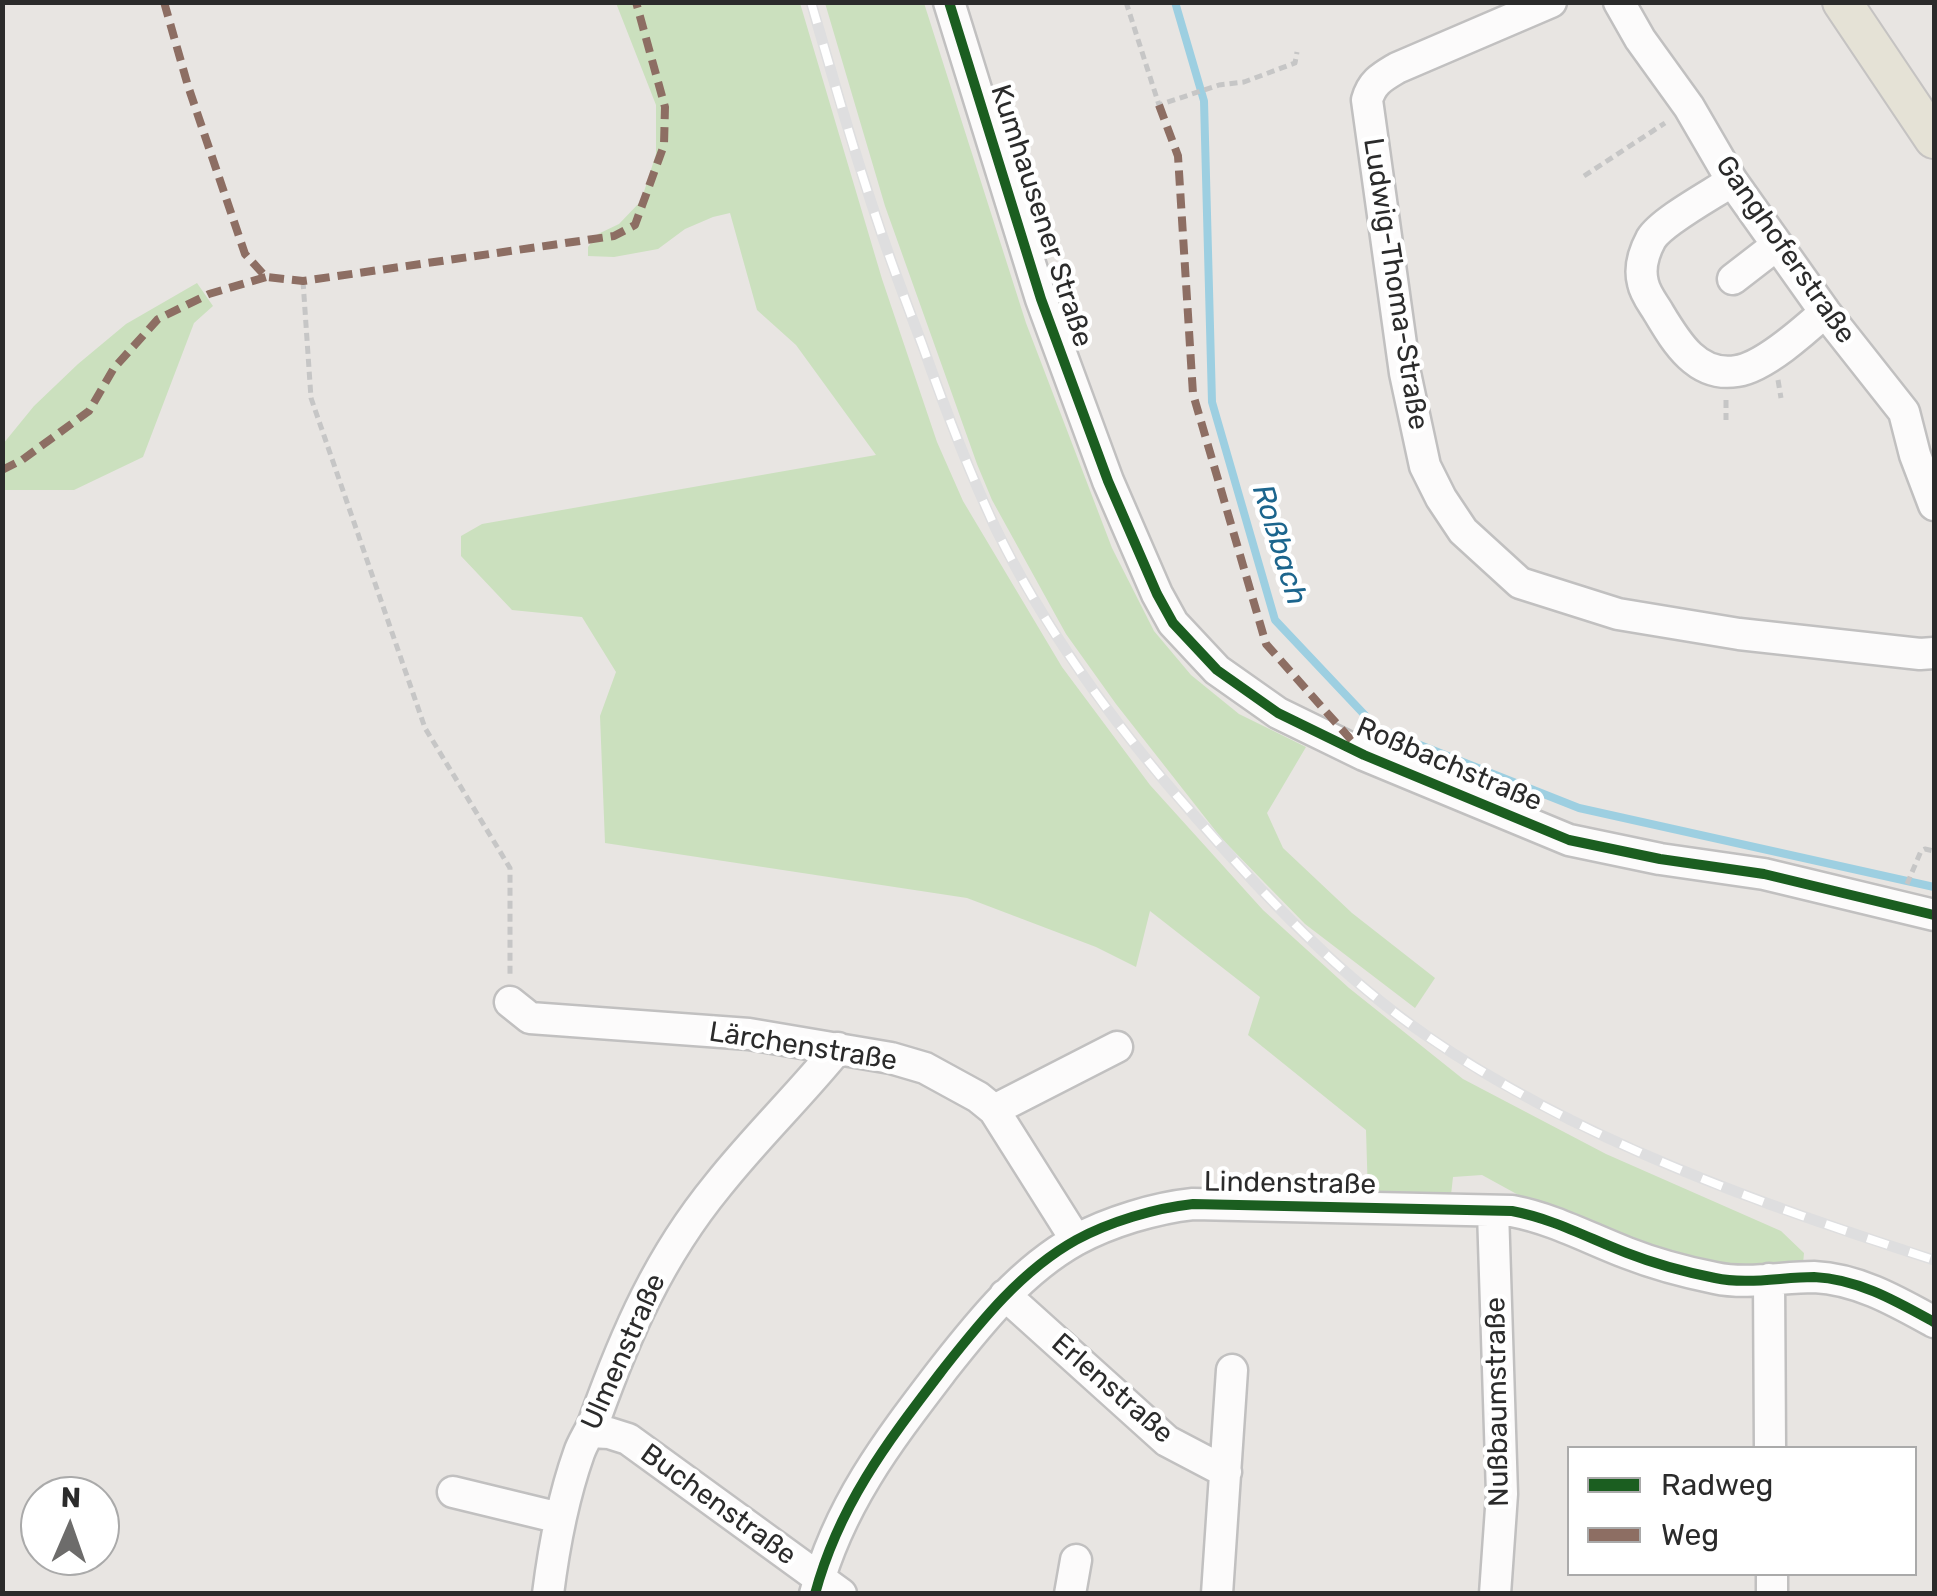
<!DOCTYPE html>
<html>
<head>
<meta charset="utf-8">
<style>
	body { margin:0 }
	#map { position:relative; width:1937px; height:1596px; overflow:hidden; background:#e8e5e2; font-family:Rubik,sans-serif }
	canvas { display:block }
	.frame { position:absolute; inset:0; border:5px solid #2b2b2b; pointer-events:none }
	.legend { position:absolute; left:1567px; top:1446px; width:350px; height:130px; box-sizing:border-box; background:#fff; border:2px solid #aaa; margin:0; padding:12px 18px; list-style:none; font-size:30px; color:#2b2b2b }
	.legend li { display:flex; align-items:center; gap:20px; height:50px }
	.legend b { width:50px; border:2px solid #aaa }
	.north { position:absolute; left:20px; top:1476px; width:100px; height:100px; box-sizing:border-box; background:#fff; border:2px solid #aaa; border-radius:50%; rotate:2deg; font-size:28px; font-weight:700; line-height:40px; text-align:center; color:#2b2b2b }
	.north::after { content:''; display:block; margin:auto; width:35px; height:45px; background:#6d6c6b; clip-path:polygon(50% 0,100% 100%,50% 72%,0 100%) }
</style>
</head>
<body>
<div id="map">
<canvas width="1937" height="1596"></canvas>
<div class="frame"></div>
<ul class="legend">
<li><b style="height:12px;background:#1b5e20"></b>Radweg</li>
<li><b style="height:12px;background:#8d6e63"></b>Weg</li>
</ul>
<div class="north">N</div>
</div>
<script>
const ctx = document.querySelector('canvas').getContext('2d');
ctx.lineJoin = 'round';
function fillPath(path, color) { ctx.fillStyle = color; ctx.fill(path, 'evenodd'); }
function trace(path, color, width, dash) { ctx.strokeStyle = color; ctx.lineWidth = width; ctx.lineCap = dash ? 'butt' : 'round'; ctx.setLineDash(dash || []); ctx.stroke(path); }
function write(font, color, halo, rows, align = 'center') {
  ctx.font = font + ' Rubik,sans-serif'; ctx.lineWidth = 9; ctx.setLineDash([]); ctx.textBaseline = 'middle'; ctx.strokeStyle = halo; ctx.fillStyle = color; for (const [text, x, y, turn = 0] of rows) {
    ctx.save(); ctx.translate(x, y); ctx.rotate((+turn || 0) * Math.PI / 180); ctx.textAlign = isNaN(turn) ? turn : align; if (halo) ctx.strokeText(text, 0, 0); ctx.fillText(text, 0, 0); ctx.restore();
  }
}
fillPath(new Path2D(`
	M 616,3 L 800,3 L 882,279 L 937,442 L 963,501 L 1062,667 L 1150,785 L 1263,910 L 1349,988 L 1463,1079 L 1606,1154 L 1781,1231 L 1804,1253 L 1803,1264 L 1721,1268 L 1622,1239 L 1562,1210 L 1524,1198 L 1482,1175 L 1453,1177 L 1451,1195 L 1368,1196 L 1366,1130 L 1248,1035 L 1260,997 L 1150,911 L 1136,967 L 1096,947 L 967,898 L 605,843 L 600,716 L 616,672 L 582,617 L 512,610 L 461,556 L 461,536 L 482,524 L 876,455 L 796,345 L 757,310 L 730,213 L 713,217 L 685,229 L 658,249 L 614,257 L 588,256 L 588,247 L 598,234 L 619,224 L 641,201 L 656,154 L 656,105 Z
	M 825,3 L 924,3 L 1026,323 L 1112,548 L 1154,631 L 1191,675 L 1239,714 L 1306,747 L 1267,813 L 1283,848 L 1352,913 L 1435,978 L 1415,1008 L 1305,924 L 1222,839 L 1116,704 L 1066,634 L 992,500 L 977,464 L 885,206 Z
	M 197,283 L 213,306 L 194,323 L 143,457 L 74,490 L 3,490 L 3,444 L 34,406 L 78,364 L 126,324 Z`), '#cbe0be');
trace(new Path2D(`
	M 1175,2 L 1204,101 L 1212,402 L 1275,620 L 1377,728 L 1579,808 L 1934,887`), '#9dcfe1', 8);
const minor = new Path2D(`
	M 949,2 L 1041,299 L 1108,481 L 1157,594 L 1173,623 L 1217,670 L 1278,713 L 1364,755 L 1569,840 L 1660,859 L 1764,874 L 1934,915
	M 1551,2 L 1397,68 C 1382,77 1372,82 1367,100 L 1405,373 L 1425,466 L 1441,498 L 1463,531 L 1520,583 L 1618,614 L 1739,634 L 1920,654 L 1934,653
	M 1619,2 L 1640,39 L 1689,107 L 1732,181 L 1825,312 L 1904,412 L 1915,455 L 1934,505
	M 1732,181 C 1713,194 1662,221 1651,239 C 1644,252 1639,268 1643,283 C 1645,293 1652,302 1657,310 C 1675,340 1696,378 1737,371 C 1764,367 1804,331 1825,312
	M 1733,279 L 1777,245
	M 510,1002 L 530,1018 L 749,1034 L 891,1058 L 925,1068 L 978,1097 L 994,1110 L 1076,1240
	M 994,1110 L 1117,1047
	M 1493,1211 L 1502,1494 L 1495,1594
	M 1769,1279 L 1770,1448
	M 1005,1295 L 1167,1441 L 1226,1472
	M 590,1432 L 609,1433 L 628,1439 L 841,1594
	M 453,1492 L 560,1518
	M 1772,1574 L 1772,1594
	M 548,1594 C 554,1546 563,1498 579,1453 C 583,1441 591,1431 595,1419 C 626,1333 659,1257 718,1185 C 756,1137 800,1095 838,1048
	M 815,1594 C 839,1504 889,1440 944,1368 C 981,1321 1022,1270 1076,1240 C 1109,1222 1155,1208 1193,1204 L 1512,1211 C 1554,1219 1588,1238 1627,1253 C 1655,1264 1685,1272 1715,1278 C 1747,1285 1782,1277 1814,1277 C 1858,1279 1896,1301 1934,1322
	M 1070,1594 L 1076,1560
	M 1217,1594 L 1232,1370`);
const major = new Path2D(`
	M 1842,2 L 1934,139`);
trace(minor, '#c1c0c0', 35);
trace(major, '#c5c3c2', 42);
trace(new Path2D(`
	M 1126,2 L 1159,105 L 1219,85 L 1244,82 L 1295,63 L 1297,52
	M 1584,176 L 1665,123
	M 303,281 L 311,398 L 425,728 L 510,868 L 510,975
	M 1778,380 L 1781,398
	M 1726,400 L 1726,420
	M 1907,884 L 1921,851 L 1925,849 L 1934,851`), '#c6c6c6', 5, [8, 5]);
trace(minor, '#fcfbfb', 30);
trace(major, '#e5e2d6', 38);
const rail = new Path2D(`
	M 811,2 C 832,74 852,146 876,217 C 890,260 906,302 922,344 C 944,406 967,467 995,527 C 1046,632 1116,727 1193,814 C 1264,895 1338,975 1427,1036 C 1581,1142 1758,1203 1934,1260`);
trace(rail, '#dededf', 11);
trace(rail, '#fff', 8, [22]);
trace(new Path2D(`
	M 164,2 L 188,86 L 245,254 L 266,277 L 303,281 L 614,236 L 635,225 L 664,145 L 665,107 L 636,2
	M 1159,105 L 1178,156 L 1193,394 L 1266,644 L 1353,742
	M 2,470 L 22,460 L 89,411 L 114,368 L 158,319 L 209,294 L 266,277`), '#8d6e63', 8, [15, 8]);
trace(new Path2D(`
	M 949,2 L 1041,299 L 1108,481 L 1157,594 L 1173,623 L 1217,670 L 1278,713 L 1364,755 L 1569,840 L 1660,859 L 1764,874 L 1934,915
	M 815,1594 C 839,1504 889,1440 944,1368 C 981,1321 1022,1270 1076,1240 C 1109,1222 1155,1208 1193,1204 L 1512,1211 C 1554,1219 1588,1238 1627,1253 C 1655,1264 1685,1272 1715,1278 C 1747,1285 1782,1277 1814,1277 C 1858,1279 1896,1301 1934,1322`), '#1b5e20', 10);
write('28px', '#2b2b2b', '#fff', [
	["Kumhausener Straße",1041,216,72],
	["Ganghoferstraße",1785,250,55],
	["Ludwig-Thoma-Straße",1395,284,81],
	["Roßbachstraße",1449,765,23],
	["Lärchenstraße",803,1047,9],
	["Lindenstraße",1290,1184,1],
	["Ulmenstraße",624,1352,-66],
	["Erlenstraße",1112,1389,41],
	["Nußbaumstraße",1498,1402,-91],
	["Buchenstraße",718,1505,36]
]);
write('italic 30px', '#1c658d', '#fff', [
	["Roßbach",1279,545,73]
]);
</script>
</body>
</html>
